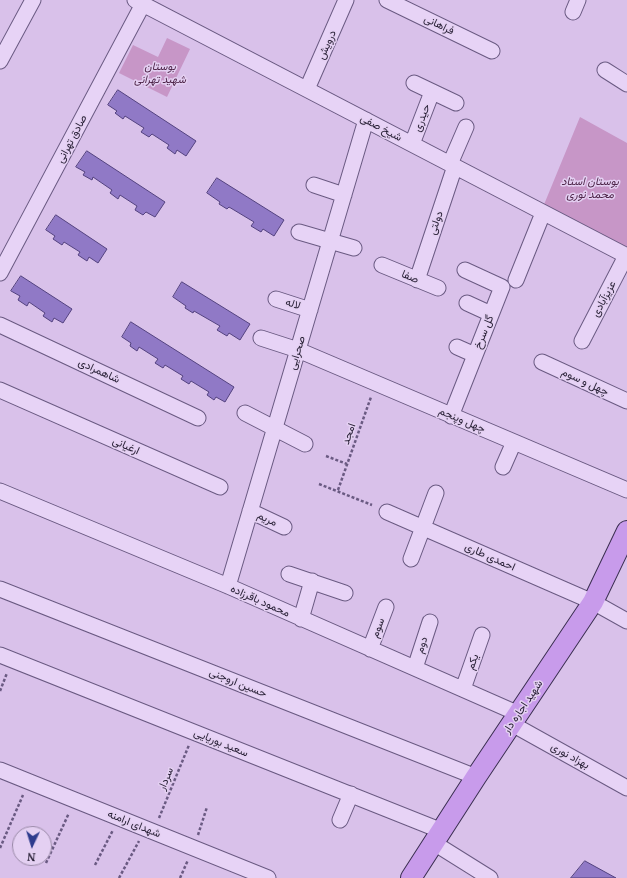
<!DOCTYPE html>
<html>
<head>
<meta charset="utf-8">
<style>
	body { margin:0 }
	#map { position:relative; width:627px; height:878px; overflow:hidden; background:#d9c1ea; font-family:"PT Serif",serif }
	canvas { display:block }
	.north { position:absolute; left:12px; top:826px; width:40px; height:40px; box-sizing:border-box; background:#e4d0f2; border:1px solid #9888a6; border-radius:50%; rotate:184deg; font-size:11px; font-weight:700; line-height:16px; text-align:center; color:#251d33 }
	.north::after { content:''; display:block; margin:auto; width:14px; height:18px; background:#2e3b8d; clip-path:polygon(50% 0,100% 100%,50% 72%,0 100%) }
</style>
</head>
<body>
<div id="map">
<canvas width="627" height="878"></canvas>
<div class="north">N</div>
</div>
<script>
const ctx = document.querySelector('canvas').getContext('2d');
ctx.lineJoin = 'round';
function fillPath(path, color) { ctx.fillStyle = color; ctx.fill(path, 'evenodd'); }
function trace(path, color, width, dash) { ctx.strokeStyle = color; ctx.lineWidth = width; ctx.lineCap = dash ? 'butt' : 'round'; ctx.setLineDash(dash || []); ctx.stroke(path); }
function write(font, color, halo, rows, align = 'center') {
  ctx.font = font + ' "PT Serif",Vazirmatn,serif'; ctx.lineWidth = 3; ctx.setLineDash([]); ctx.textBaseline = 'middle'; ctx.strokeStyle = halo; ctx.fillStyle = color; for (const [text, x, y, turn = 0] of rows) {
    ctx.save(); ctx.translate(x, y); ctx.rotate((+turn || 0) * Math.PI / 180); ctx.textAlign = isNaN(turn) ? turn : align; if (halo) ctx.strokeText(text, 0, 0); ctx.fillText(text, 0, 0); ctx.restore();
  }
}
fillPath(new Path2D(`
	M 167,38 L 190,49 L 167,97 L 119,73 L 133,45 L 158,57 Z
	M 580,117 L 627,143 L 627,249 L 543,207 Z`), '#c796c7');
const building = new Path2D(`
	M 118,90 L 196,141 L 186,156 L 177,150 L 175,154 L 167,148 L 169,145 L 152,134 L 149,137 L 141,132 L 144,128 L 125,116 L 123,119 L 115,113 L 117,111 L 108,105 Z
	M 87,151 L 165,202 L 155,217 L 146,212 L 143,215 L 135,210 L 137,206 L 120,195 L 118,199 L 110,193 L 112,190 L 93,177 L 92,180 L 83,175 L 85,172 L 76,167 Z
	M 217,178 L 284,220 L 274,236 L 263,229 L 261,232 L 251,226 L 254,222 L 229,207 L 227,209 L 219,204 L 220,202 L 207,193 Z
	M 56,215 L 107,249 L 98,263 L 89,257 L 87,261 L 78,255 L 80,252 L 64,242 L 62,245 L 53,239 L 55,236 L 46,230 Z
	M 21,276 L 72,309 L 63,323 L 54,318 L 52,322 L 43,316 L 45,313 L 29,302 L 27,306 L 18,300 L 20,296 L 11,291 Z
	M 182,282 L 250,324 L 240,340 L 229,333 L 227,336 L 217,330 L 220,326 L 194,311 L 193,313 L 185,308 L 186,306 L 173,297 Z
	M 131,322 L 234,387 L 225,402 L 216,397 L 214,400 L 207,395 L 209,392 L 191,381 L 189,384 L 181,379 L 183,376 L 165,365 L 163,368 L 155,363 L 158,359 L 139,347 L 137,351 L 130,346 L 131,343 L 122,337 Z
	M 585,861 L 616,878 L 571,878 Z`);
fillPath(building, '#9079c6');
trace(building, '#53427f', 1);
const minor = new Path2D(`
	M 135,0 L 627,256
	M 387,0 L 492,51
	M 573,12 L 578,0
	M 0,61 L 33,0
	M 605,70 L 627,84
	M 414,83 L 456,103
	M 307,89 L 346,0
	M 412,144 L 432,92
	M 450,164 L 466,127
	M 314,185 L 344,195
	M 299,232 L 354,248
	M 382,265 L 438,288
	M 0,273 L 143,4
	M 417,280 L 455,166
	M 516,280 L 543,213
	M 276,299 L 310,310
	M 467,303 L 491,314
	M 0,325 L 198,418
	M 261,338 L 298,350 L 627,490
	M 582,341 L 626,256
	M 457,347 L 475,355
	M 542,362 L 627,401
	M 0,390 L 220,487
	M 245,413 L 305,444
	M 451,416 L 502,287 L 465,270
	M 503,467 L 514,442
	M 0,491 L 228,586 L 519,714
	M 250,511 L 284,527
	M 387,512 L 593,602 L 627,621
	M 411,559 L 436,493
	M 289,574 L 345,593
	M 228,586 L 366,120
	M 0,589 L 476,777
	M 301,619 L 312,581
	M 370,649 L 386,607
	M 0,655 L 442,831
	M 415,668 L 430,622
	M 463,689 L 482,635
	M 512,724 L 627,788
	M 0,770 L 268,878
	M 340,820 L 351,794
	M 434,843 L 490,878`);
const major = new Path2D(`
	M 411,878 L 476,777 L 593,602 L 627,531`);
trace(minor, '#6a5a82', 17);
trace(major, '#3a2e50', 22);
trace(new Path2D(`
	M 326,456 L 347,464
	M 319,484 L 372,505
	M 338,490 L 371,397
	M 0,691 L 7,673
	M 159,818 L 189,745
	M 198,835 L 207,807
	M 0,848 L 23,795
	M 46,863 L 69,813
	M 95,865 L 113,830
	M 119,878 L 139,841
	M 180,878 L 188,860`), '#6a5a82', 2.5, [3, 2]);
trace(minor, '#e7d3f6', 15);
trace(major, '#c89beb', 20);
write('11px', '#251d33', '#e4d0f2', [
	["فراهانی",439,25,26],
	["درویش",327,45,-66],
	["حیدری",422,118,-69],
	["شیخ صفی",381,128,28],
	["صادق تهرانی",72,139,-62],
	["دولتی",436,223,-71],
	["صفا",410,277,23],
	["عزیزآبادی",604,299,-62],
	["لاله",293,304,18],
	["گل سرخ",484,332,-68],
	["صحرایی",297,353,-73],
	["شاهمرادی",99,371,25],
	["چهل و سوم",585,382,25],
	["چهل وپنجم",462,420,23],
	["امجد",349,434,-71],
	["ارغیانی",126,446,24],
	["مریم",267,519,25],
	["احمدی طاری",490,557,24],
	["محمود باقرزاده",260,601,24],
	["سوم",378,628,-70],
	["دوم",422,645,-73],
	["یکم",473,662,-71],
	["حسین اروجنی",238,683,22],
	["شهید اجاره دار",523,707,-56],
	["سعید بوریایی",221,743,22],
	["بهزاد نوری",570,756,29],
	["سردار",166,779,-67],
	["شهدای ارامنه",134,824,22]
]);
write('italic 11px', '#4e2549', '#e4d0f2', [
	["بوستان",160,67],
	["شهید تهرانی",160,80],
	["بوستان استاد",590,182],
	["محمد نوری",590,195]
]);
</script>
</body>
</html>
